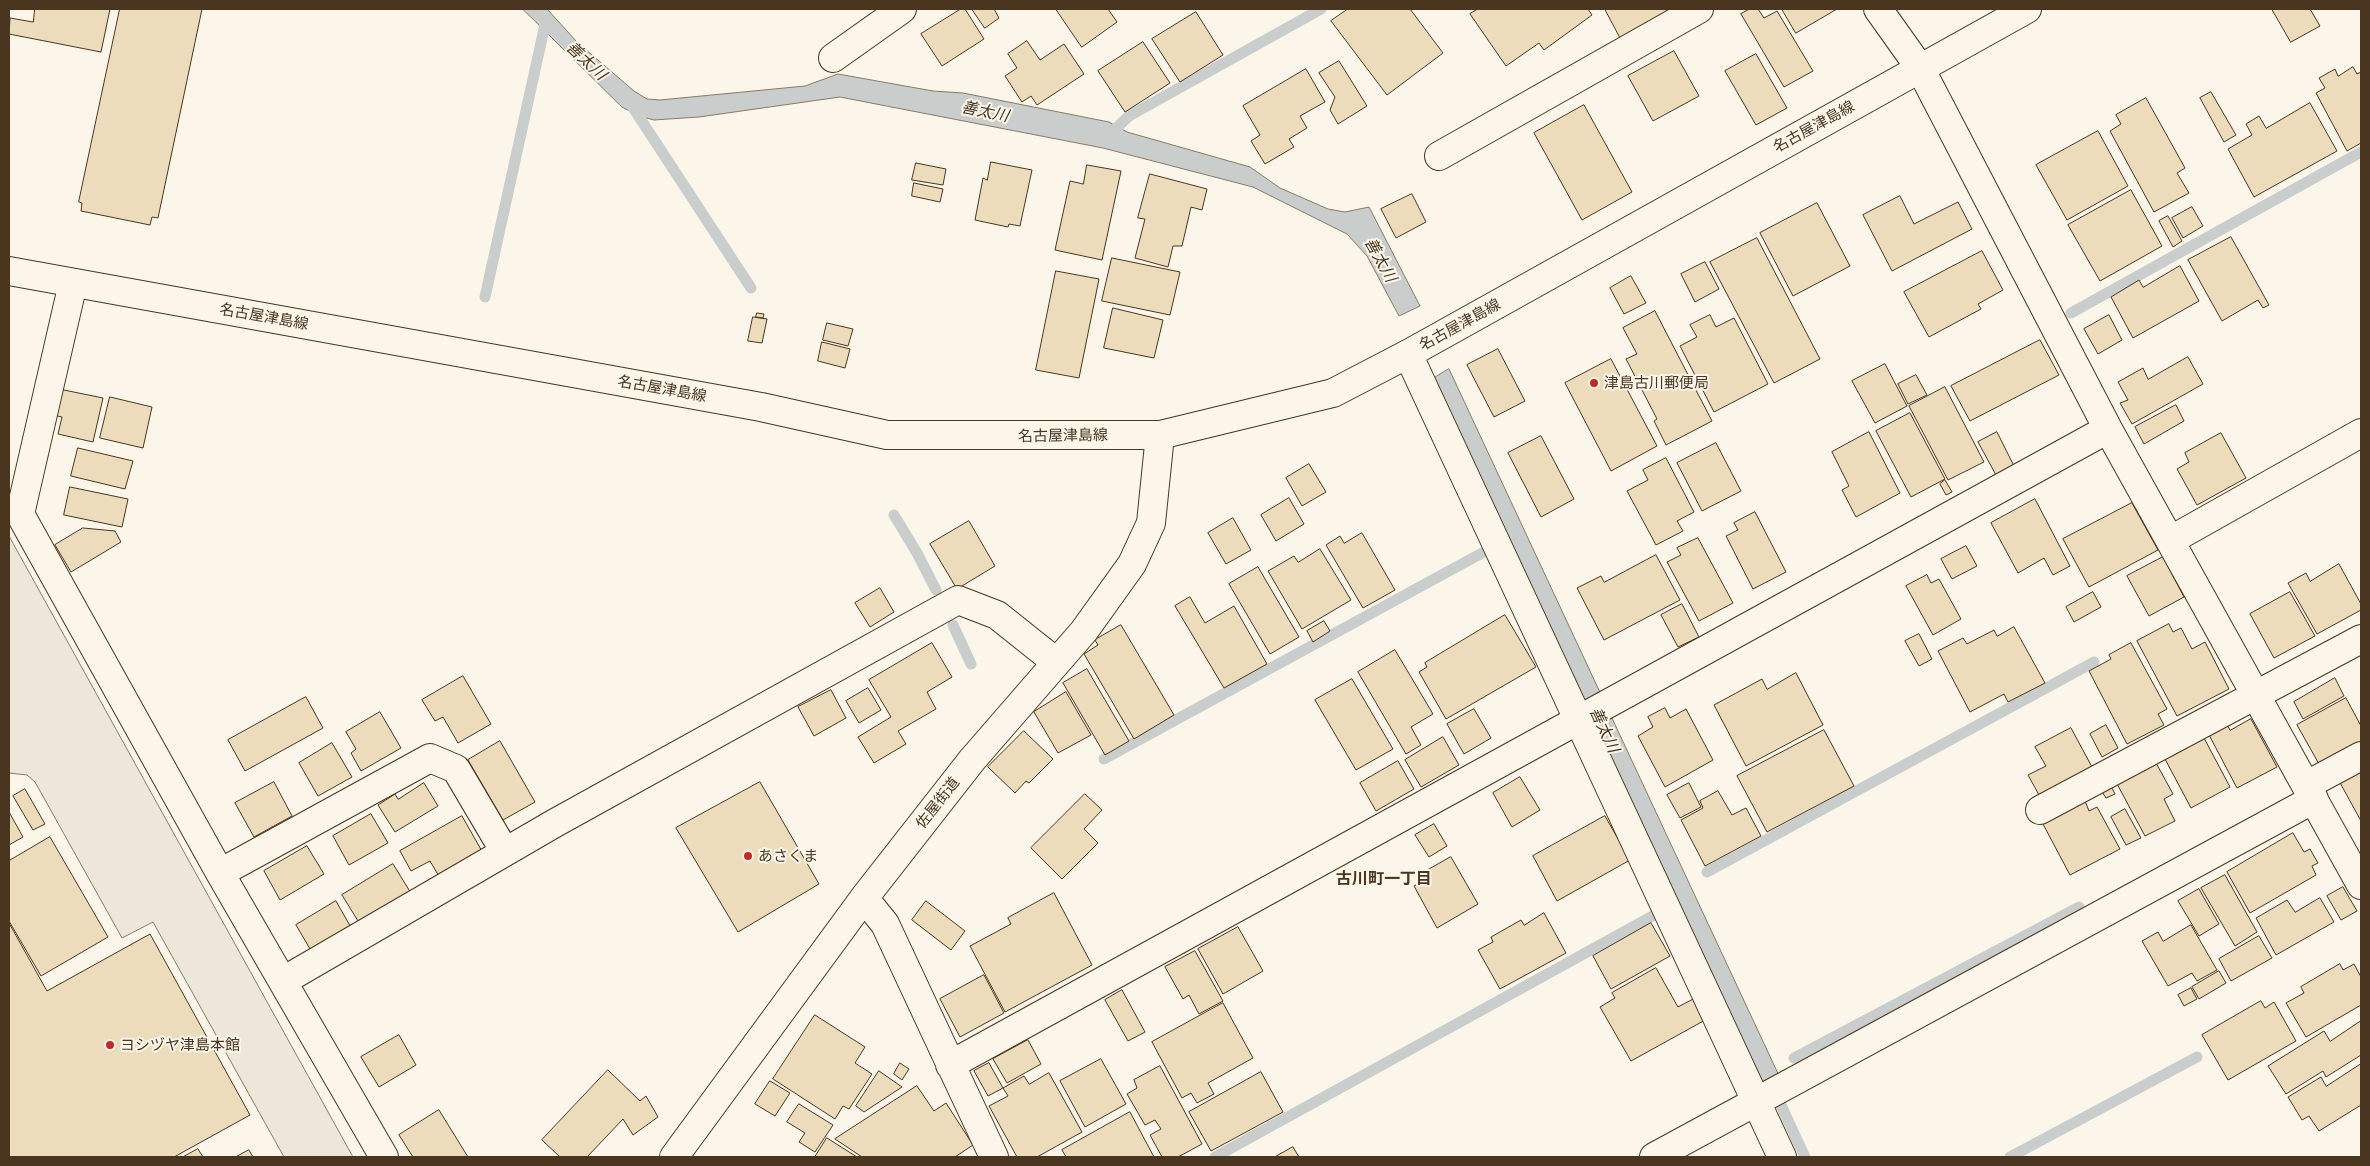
<!DOCTYPE html>
<html>
<head>
<meta charset="utf-8">
<style>
	body { margin:0 }
	#map { position:relative; width:2370px; height:1166px; overflow:hidden; background:#fbf6e9; font-family:Mulish,sans-serif }
	canvas { display:block }
	.frame { position:absolute; inset:0; border:10px solid #4a3520; pointer-events:none }
</style>
</head>
<body>
<div id="map">
<canvas width="2370" height="1166"></canvas>
<div class="frame"></div>
</div>
<script>
const ctx = document.querySelector('canvas').getContext('2d');
ctx.lineJoin = 'round';
function fillPath(path, color) { ctx.fillStyle = color; ctx.fill(path, 'evenodd'); }
function trace(path, color, width, dash) { ctx.strokeStyle = color; ctx.lineWidth = width; ctx.lineCap = dash ? 'butt' : 'round'; ctx.setLineDash(dash || []); ctx.stroke(path); }
function write(font, color, halo, rows, align = 'center') {
  ctx.font = font + ' Mulish,"Noto Sans JP",sans-serif'; ctx.lineWidth = 4; ctx.setLineDash([]); ctx.textBaseline = 'middle'; ctx.strokeStyle = halo; ctx.fillStyle = color; for (const [text, x, y, turn = 0] of rows) {
    ctx.save(); ctx.translate(x, y); ctx.rotate((+turn || 0) * Math.PI / 180); ctx.textAlign = isNaN(turn) ? turn : align; if (halo) ctx.strokeText(text, 0, 0); ctx.fillText(text, 0, 0); ctx.restore();
  }
}
const parking = new Path2D(`
	M 9,536 L 353,1157 L 284,1157 L 153,922 L 122,938 L 35,782 L 27,775 L 9,773 Z`);
fillPath(parking, '#ede7d9');
trace(parking, '#887966', 1);
const water = new Path2D(`
	M 523,9 L 547,9 L 577,42 L 634,91 L 647,99 L 660,100 L 805,86 L 838,74 L 933,91 L 963,93 L 1109,122 L 1127,132 L 1250,167 L 1280,188 L 1328,209 L 1345,212 L 1369,207 L 1420,306 L 1399,316 L 1367,256 L 1347,234 L 1253,187 L 1103,148 L 840,97 L 699,117 L 654,120 L 639,116 L 622,107 Z
	M 1449,369 L 1781,1080 L 1763,1088 L 1431,380 Z`);
fillPath(water, '#c9cecd');
trace(water, '#887966', 1);
trace(new Path2D(`
	M 630,103 L 751,288
	M 1107,137 L 1129,116 L 1321,9
	M 485,297 L 546,20
	M 2071,313 L 2361,152
	M 894,515 L 917,553 L 936,590
	M 953,625 L 971,664
	M 1104,759 L 1482,553
	M 1707,872 L 2094,662
	M 1794,1058 L 2079,907
	M 1780,1103 L 1805,1157
	M 1215,1157 L 1658,913
	M 2010,1157 L 2197,1057`), '#c9cecd', 11);
const building = new Path2D(`
	M 35,9 L 110,9 L 101,52 L 9,34 L 10,18 L 33,22 Z
	M 120,9 L 202,9 L 158,218 L 152,217 L 150,225 L 81,211 L 82,203 L 79,202 Z
	M 961,9 L 965,9 L 984,39 L 942,66 L 921,34 Z
	M 972,9 L 994,9 L 999,18 L 985,28 Z
	M 1056,9 L 1108,9 L 1117,22 L 1082,47 Z
	M 1348,9 L 1410,9 L 1443,53 L 1387,95 L 1331,21 Z
	M 1478,9 L 1588,9 L 1592,15 L 1544,50 L 1539,43 L 1506,66 L 1470,14 Z
	M 1605,9 L 1677,9 L 1621,39 Z
	M 1750,9 L 1758,9 L 1764,18 L 1777,11 L 1813,71 L 1784,87 L 1741,14 Z
	M 1782,9 L 1837,9 L 1796,33 Z
	M 2272,9 L 2310,9 L 2320,26 L 2291,42 Z
	M 1196,12 L 1223,55 L 1180,82 L 1152,39 Z
	M 1027,41 L 1040,60 L 1064,44 L 1084,74 L 1037,105 L 1031,96 L 1022,102 L 1005,76 L 1017,68 L 1008,54 Z
	M 1143,42 L 1170,83 L 1125,112 L 1098,71 Z
	M 1674,51 L 1699,96 L 1653,121 L 1628,76 Z
	M 1756,54 L 1787,108 L 1756,125 L 1725,71 Z
	M 1339,61 L 1367,106 L 1338,124 L 1330,110 L 1335,97 L 1319,73 Z
	M 2353,67 L 2357,74 L 2361,72 L 2361,143 L 2347,151 L 2316,93 L 2325,88 L 2319,78 L 2335,69 L 2338,76 Z
	M 1306,69 L 1325,102 L 1300,116 L 1307,128 L 1289,139 L 1294,147 L 1265,164 L 1251,141 L 1260,135 L 1243,106 Z
	M 2211,92 L 2236,135 L 2224,142 L 2200,98 Z
	M 2146,98 L 2185,168 L 2177,173 L 2189,193 L 2154,212 L 2110,131 L 2121,124 L 2116,115 Z
	M 2310,103 L 2337,151 L 2254,197 L 2228,149 L 2252,135 L 2246,124 L 2259,116 L 2266,128 Z
	M 1584,105 L 1632,192 L 1582,220 L 1534,133 Z
	M 2098,131 L 2128,186 L 2067,220 L 2036,165 Z
	M 991,162 L 1032,170 L 1020,226 L 1009,224 L 1008,227 L 975,220 L 983,178 L 987,180 Z
	M 916,163 L 946,169 L 943,185 L 912,180 Z
	M 1087,165 L 1121,171 L 1102,260 L 1055,250 L 1070,181 L 1083,184 Z
	M 1150,174 L 1207,189 L 1202,210 L 1191,207 L 1182,246 L 1173,246 L 1168,267 L 1135,258 L 1145,219 L 1138,218 Z
	M 914,183 L 943,189 L 940,202 L 912,196 Z
	M 2131,190 L 2162,246 L 2100,281 L 2068,225 Z
	M 1412,194 L 1426,222 L 1396,238 L 1381,209 Z
	M 1900,196 L 1914,224 L 1958,202 L 1972,229 L 1892,271 L 1863,215 Z
	M 1817,203 L 1850,266 L 1793,296 L 1760,233 Z
	M 2192,207 L 2203,226 L 2183,238 L 2172,218 Z
	M 2168,216 L 2182,241 L 2173,247 L 2159,221 Z
	M 2231,237 L 2269,305 L 2263,308 L 2258,300 L 2222,321 L 2188,260 Z
	M 1757,238 L 1820,359 L 1774,383 L 1710,262 Z
	M 1982,251 L 2003,290 L 1978,304 L 1981,309 L 1929,337 L 1904,292 Z
	M 1112,258 L 1180,272 L 1170,315 L 1102,301 Z
	M 1705,262 L 1719,289 L 1695,302 L 1681,274 Z
	M 2180,266 L 2199,301 L 2133,338 L 2111,297 L 2139,280 L 2143,287 Z
	M 1056,271 L 1099,279 L 1079,378 L 1036,370 Z
	M 1631,276 L 1646,303 L 1624,314 L 1610,288 Z
	M 1113,308 L 1163,320 L 1154,358 L 1104,348 Z
	M 1655,311 L 1712,421 L 1666,445 L 1654,421 L 1657,419 L 1626,359 L 1637,354 L 1623,328 Z
	M 757,313 L 764,314 L 763,318 L 756,317 Z
	M 1710,315 L 1716,327 L 1734,318 L 1768,384 L 1714,412 L 1680,346 L 1697,337 L 1690,325 Z
	M 2109,315 L 2122,340 L 2098,354 L 2084,329 Z
	M 753,317 L 767,319 L 762,343 L 748,341 Z
	M 827,323 L 853,329 L 848,346 L 823,340 Z
	M 2040,340 L 2059,375 L 1970,421 L 1951,386 Z
	M 822,342 L 850,349 L 845,368 L 818,361 Z
	M 1498,349 L 1525,401 L 1494,417 L 1467,365 Z
	M 2188,357 L 2203,384 L 2132,424 L 2120,403 L 2128,400 L 2118,382 L 2143,368 L 2148,379 Z
	M 1611,359 L 1657,446 L 1611,471 L 1565,383 Z
	M 1885,364 L 1907,406 L 1875,423 L 1852,381 Z
	M 1916,375 L 1927,395 L 1908,404 L 1898,384 Z
	M 1945,387 L 1984,462 L 1948,480 L 1909,406 Z
	M 59,389 L 103,398 L 93,442 L 58,434 L 62,417 L 53,415 Z
	M 110,397 L 152,407 L 143,448 L 100,438 Z
	M 2176,405 L 2184,421 L 2144,444 L 2135,427 Z
	M 1910,413 L 1945,479 L 1911,497 L 1876,431 Z
	M 1869,432 L 1900,493 L 1856,517 L 1842,490 L 1849,486 L 1832,452 Z
	M 1997,432 L 2014,466 L 1996,475 L 1978,442 Z
	M 2221,433 L 2246,478 L 2197,505 L 2177,469 L 2189,462 L 2185,453 Z
	M 1541,436 L 1574,499 L 1541,517 L 1508,453 Z
	M 1716,443 L 1741,491 L 1702,511 L 1677,463 Z
	M 78,448 L 133,461 L 125,489 L 71,476 Z
	M 1666,458 L 1694,512 L 1677,521 L 1683,531 L 1656,545 L 1627,491 L 1648,480 L 1643,470 Z
	M 1309,464 L 1326,492 L 1302,506 L 1286,478 Z
	M 1945,480 L 1952,492 L 1946,495 L 1940,484 Z
	M 70,487 L 128,499 L 122,527 L 64,515 Z
	M 1289,498 L 1304,524 L 1276,541 L 1261,515 Z
	M 2035,499 L 2070,566 L 2053,575 L 2044,558 L 2018,573 L 1991,523 Z
	M 2132,503 L 2158,550 L 2089,587 L 2063,539 Z
	M 1755,512 L 1786,572 L 1753,589 L 1726,536 L 1738,530 L 1734,523 Z
	M 1233,518 L 1251,550 L 1226,564 L 1208,533 Z
	M 969,521 L 995,566 L 957,589 L 930,544 Z
	M 83,528 L 115,531 L 121,542 L 71,572 L 55,545 Z
	M 1362,533 L 1395,590 L 1363,608 L 1326,545 L 1340,536 L 1344,543 Z
	M 1698,538 L 1733,603 L 1699,621 L 1667,562 L 1681,555 L 1677,548 Z
	M 1966,546 L 1977,566 L 1952,579 L 1941,559 Z
	M 1320,549 L 1351,600 L 1302,629 L 1268,571 L 1294,556 L 1298,562 Z
	M 1656,555 L 1680,600 L 1604,640 L 1577,588 L 1601,576 L 1604,582 Z
	M 2163,557 L 2184,597 L 2149,616 L 2127,576 Z
	M 2339,564 L 2361,604 L 2361,610 L 2317,634 L 2288,583 L 2306,573 L 2310,581 Z
	M 1258,567 L 1299,637 L 1270,654 L 1229,584 Z
	M 1927,575 L 1931,583 L 1939,579 L 1961,619 L 1933,635 L 1906,586 Z
	M 880,588 L 894,612 L 870,627 L 855,603 Z
	M 2093,592 L 2101,607 L 2074,622 L 2066,607 Z
	M 2290,592 L 2315,636 L 2274,658 L 2250,614 Z
	M 1190,597 L 1205,623 L 1234,606 L 1267,664 L 1224,688 L 1175,606 Z
	M 1682,604 L 1699,637 L 1678,647 L 1661,615 Z
	M 1505,615 L 1536,667 L 1446,719 L 1419,672 L 1427,667 L 1425,663 Z
	M 1324,621 L 1330,631 L 1313,642 L 1307,631 Z
	M 2169,624 L 2173,632 L 2181,628 L 2192,649 L 2205,642 L 2229,689 L 2177,716 L 2137,641 Z
	M 1121,625 L 1174,715 L 1134,739 L 1084,654 L 1098,645 L 1095,640 Z
	M 2014,627 L 2045,683 L 2008,702 L 2004,694 L 1970,712 L 1938,651 L 1963,638 L 1967,644 L 1994,630 L 1997,636 Z
	M 1919,634 L 1932,659 L 1919,666 L 1905,641 Z
	M 932,643 L 952,677 L 927,692 L 936,709 L 898,731 L 906,744 L 874,763 L 858,737 L 891,717 L 869,680 Z
	M 2131,643 L 2167,709 L 2158,714 L 2164,725 L 2127,744 L 2089,671 L 2111,659 L 2109,655 Z
	M 1395,650 L 1433,714 L 1411,727 L 1421,745 L 1406,754 L 1358,672 Z
	M 1087,669 L 1129,741 L 1105,755 L 1063,683 Z
	M 1796,673 L 1823,725 L 1746,766 L 1714,705 L 1762,679 L 1767,689 Z
	M 463,676 L 491,724 L 458,743 L 443,717 L 435,721 L 422,700 Z
	M 2335,678 L 2344,696 L 2303,719 L 2294,702 Z
	M 1352,679 L 1393,749 L 1356,770 L 1315,700 Z
	M 868,688 L 881,710 L 859,723 L 846,701 Z
	M 831,690 L 846,718 L 814,736 L 798,707 Z
	M 1066,692 L 1091,735 L 1058,753 L 1034,712 Z
	M 306,697 L 323,728 L 245,771 L 228,740 Z
	M 2346,698 L 2361,726 L 2361,741 L 2319,764 L 2297,725 Z
	M 1665,708 L 1670,718 L 1686,709 L 1713,760 L 1665,787 L 1638,736 L 1653,727 L 1648,717 Z
	M 1474,709 L 1491,738 L 1464,754 L 1447,724 Z
	M 380,712 L 401,748 L 361,771 L 351,753 L 356,749 L 346,732 Z
	M 2251,719 L 2277,767 L 2237,788 L 2208,733 L 2226,723 L 2230,730 Z
	M 2106,725 L 2118,748 L 2102,757 L 2090,734 Z
	M 2071,728 L 2092,767 L 2039,795 L 2028,775 L 2046,766 L 2035,747 Z
	M 1824,730 L 1854,786 L 1767,832 L 1737,776 Z
	M 1024,731 L 1053,759 L 1029,783 L 1026,781 L 1015,793 L 988,767 Z
	M 1443,737 L 1459,765 L 1421,787 L 1405,760 Z
	M 2204,738 L 2230,787 L 2191,808 L 2165,759 Z
	M 500,741 L 535,802 L 503,820 L 468,760 Z
	M 332,743 L 352,777 L 318,796 L 299,763 Z
	M 1398,761 L 1414,789 L 1376,811 L 1360,783 Z
	M 2155,761 L 2173,794 L 2164,799 L 2175,821 L 2145,836 L 2116,782 Z
	M 2361,768 L 2361,821 L 2339,781 Z
	M 1520,777 L 1540,810 L 1512,827 L 1493,793 Z
	M 274,782 L 292,816 L 254,837 L 235,803 Z
	M 760,782 L 819,884 L 738,932 L 676,828 Z
	M 424,783 L 438,806 L 395,832 L 378,805 L 395,794 L 398,799 Z
	M 1689,783 L 1701,807 L 1680,818 L 1667,795 Z
	M 2110,784 L 2115,794 L 2106,798 L 2100,789 Z
	M 25,789 L 45,824 L 33,830 L 13,796 Z
	M 1718,791 L 1732,815 L 1746,808 L 1761,836 L 1705,866 L 1681,820 L 1703,808 L 1700,801 Z
	M 1085,794 L 1102,810 L 1084,829 L 1098,843 L 1062,879 L 1031,848 Z
	M 2085,801 L 2089,811 L 2097,807 L 2120,849 L 2070,875 L 2043,824 Z
	M 2125,809 L 2141,838 L 2126,845 L 2111,817 Z
	M 9,812 L 23,837 L 9,845 Z
	M 371,814 L 388,843 L 349,865 L 333,836 Z
	M 462,816 L 483,853 L 440,878 L 430,861 L 411,871 L 400,851 Z
	M 1605,816 L 1630,860 L 1557,901 L 1533,856 Z
	M 1434,824 L 1447,846 L 1429,857 L 1415,835 Z
	M 2293,833 L 2304,852 L 2310,849 L 2318,863 L 2312,866 L 2316,875 L 2250,913 L 2227,872 Z
	M 50,837 L 108,937 L 41,976 L 9,921 L 9,861 Z
	M 307,846 L 324,874 L 280,900 L 264,871 Z
	M 1451,857 L 1478,904 L 1437,928 L 1414,886 L 1431,876 L 1428,870 Z
	M 393,864 L 414,898 L 363,929 L 342,895 Z
	M 2225,875 L 2257,932 L 2235,946 L 2201,888 Z
	M 2343,887 L 2357,911 L 2341,920 L 2327,896 Z
	M 2199,889 L 2219,924 L 2199,936 L 2178,901 Z
	M 1054,893 L 1092,965 L 1005,1012 L 970,946 L 1011,924 L 1008,918 Z
	M 2320,898 L 2334,922 L 2276,955 L 2256,918 L 2287,900 L 2295,912 Z
	M 336,901 L 353,931 L 313,954 L 296,925 Z
	M 926,901 L 965,931 L 951,950 L 912,920 Z
	M 1544,913 L 1566,953 L 1500,989 L 1478,950 L 1493,942 L 1491,937 L 1521,920 L 1524,925 Z
	M 9,923 L 47,991 L 150,934 L 250,1115 L 174,1157 L 9,1157 Z
	M 1651,923 L 1670,956 L 1611,989 L 1593,956 Z
	M 2191,925 L 2217,970 L 2197,981 L 2192,973 L 2168,986 L 2142,941 L 2158,932 L 2163,941 Z
	M 1238,927 L 1263,971 L 1223,994 L 1198,949 Z
	M 2259,936 L 2272,958 L 2231,981 L 2219,959 Z
	M 1195,951 L 1223,1001 L 1199,1014 L 1189,995 L 1183,999 L 1165,967 Z
	M 2340,964 L 2343,970 L 2354,964 L 2361,977 L 2361,1005 L 2306,1037 L 2286,1003 L 2304,993 L 2301,987 Z
	M 1656,968 L 1678,1007 L 1695,998 L 1707,1019 L 1631,1061 L 1600,1007 L 1615,998 L 1612,993 Z
	M 2219,971 L 2226,983 L 2199,999 L 2192,987 Z
	M 984,975 L 1004,1013 L 960,1037 L 940,999 Z
	M 2191,988 L 2197,999 L 2184,1006 L 2178,995 Z
	M 1122,990 L 1145,1032 L 1128,1041 L 1105,1000 Z
	M 2261,1001 L 2265,1008 L 2274,1002 L 2296,1041 L 2228,1080 L 2202,1035 Z
	M 1223,1003 L 1253,1058 L 1208,1083 L 1214,1094 L 1197,1103 L 1191,1093 L 1182,1098 L 1152,1042 Z
	M 815,1015 L 865,1047 L 855,1063 L 872,1074 L 849,1109 L 843,1106 L 835,1119 L 773,1079 Z
	M 2361,1021 L 2361,1055 L 2326,1077 L 2323,1071 L 2286,1094 L 2268,1066 L 2324,1031 L 2330,1041 Z
	M 399,1035 L 416,1065 L 379,1087 L 361,1057 Z
	M 1028,1040 L 1041,1064 L 1007,1083 L 993,1059 Z
	M 1101,1059 L 1126,1104 L 1085,1127 L 1060,1081 Z
	M 900,1063 L 909,1069 L 902,1080 L 894,1074 Z
	M 989,1063 L 1003,1088 L 988,1096 L 974,1071 Z
	M 2361,1064 L 2361,1105 L 2319,1131 L 2309,1116 L 2302,1120 L 2288,1097 L 2321,1077 L 2326,1086 Z
	M 1160,1066 L 1202,1144 L 1178,1157 L 1162,1157 L 1150,1135 L 1161,1129 L 1155,1120 L 1145,1125 L 1127,1094 L 1137,1088 L 1134,1080 Z
	M 608,1070 L 640,1101 L 646,1096 L 658,1117 L 633,1135 L 623,1119 L 587,1157 L 560,1157 L 542,1140 Z
	M 879,1071 L 902,1087 L 864,1112 L 856,1106 Z
	M 1261,1072 L 1283,1112 L 1211,1151 L 1189,1112 Z
	M 1049,1073 L 1082,1132 L 1037,1157 L 1017,1157 L 989,1106 L 1008,1096 L 1003,1088 L 1024,1076 L 1029,1084 Z
	M 770,1081 L 790,1093 L 775,1116 L 755,1104 Z
	M 917,1086 L 934,1111 L 946,1103 L 973,1145 L 955,1157 L 862,1157 L 835,1139 Z
	M 799,1104 L 833,1125 L 815,1152 L 799,1142 L 805,1133 L 787,1122 Z
	M 439,1110 L 468,1157 L 413,1157 L 399,1135 Z
	M 1130,1112 L 1154,1157 L 1066,1157 L 1062,1150 Z
	M 827,1138 L 857,1157 L 815,1157 Z
	M 1293,1147 L 1299,1157 L 1275,1157 Z
	M 198,1149 L 203,1157 L 183,1157 Z
	M 249,1150 L 253,1157 L 236,1157 Z`);
fillPath(building, '#ecdcbc');
trace(building, '#4a3520', 1);
const minor = new Path2D(`
	M 1878,9 L 1920,68 L 2108,429 L 2361,885
	M 833,58 L 902,9
	M 1439,156 L 1699,9
	M 73,283 L 20,514 L 220,873 L 384,1157
	M 1408,354 L 1782,1157
	M 2171,540 L 2361,433
	M 2307,785 L 2361,756
	M 2040,810 L 2361,639
	M 220,873 L 430,758 L 456,769 L 505,852
	M 864,898 L 885,924 L 994,1157
	M 283,981 L 555,823 L 958,600 L 997,615 L 1056,662
	M 950,1065 L 2108,429
	M 674,1157 L 864,898 L 972,760 L 1084,631 L 1132,564 L 1151,523 L 1160,435
	M 1654,1157 L 2314,799`);
const major = new Path2D(`
	M 9,271 L 761,407 L 887,435 L 1160,435 L 1333,393 L 1408,354 L 2027,9`);
trace(minor, '#4a3520', 30);
trace(major, '#4a3520', 30);
trace(minor, '#fbf6e9', 28);
trace(major, '#fbf6e9', 28);
for (const [x, y, r, color] of [
	[1594,383,5,"#c62828"],
	[748,856,5,"#c62828"],
	[110,1045,5,"#c62828"]
]) { const dot = new Path2D(); dot.arc(x, y, r, 0, 2 * Math.PI); ctx.fillStyle = color; ctx.fill(dot); trace(dot, '#fbf6e9', 2); }
write('15px', '#4a3520', '#fbf6e9', [
	["名古屋津島線",1814,127,-29],
	["名古屋津島線",264,317,10],
	["名古屋津島線",1460,325,-29],
	["名古屋津島線",662,389,10],
	["名古屋津島線",1063,436,-1],
	["佐屋街道",938,803,-52]
]);
write('15px', '#4a3520', '#fbf6e9', [
	["津島古川郵便局",1604,383],
	["あさくま",758,856],
	["ヨシヅヤ津島本館",120,1045]
], 'left');
write('italic 16px', '#4a3520', '#fbf6e9', [
	["善太川",586,61,43],
	["善太川",985,112,12],
	["善太川",1380,260,61],
	["善太川",1604,730,65]
]);
write('bold 16px', '#4a3520', '#fbf6e9', [
	["古川町一丁目",1384,879]
]);
</script>
</body>
</html>
